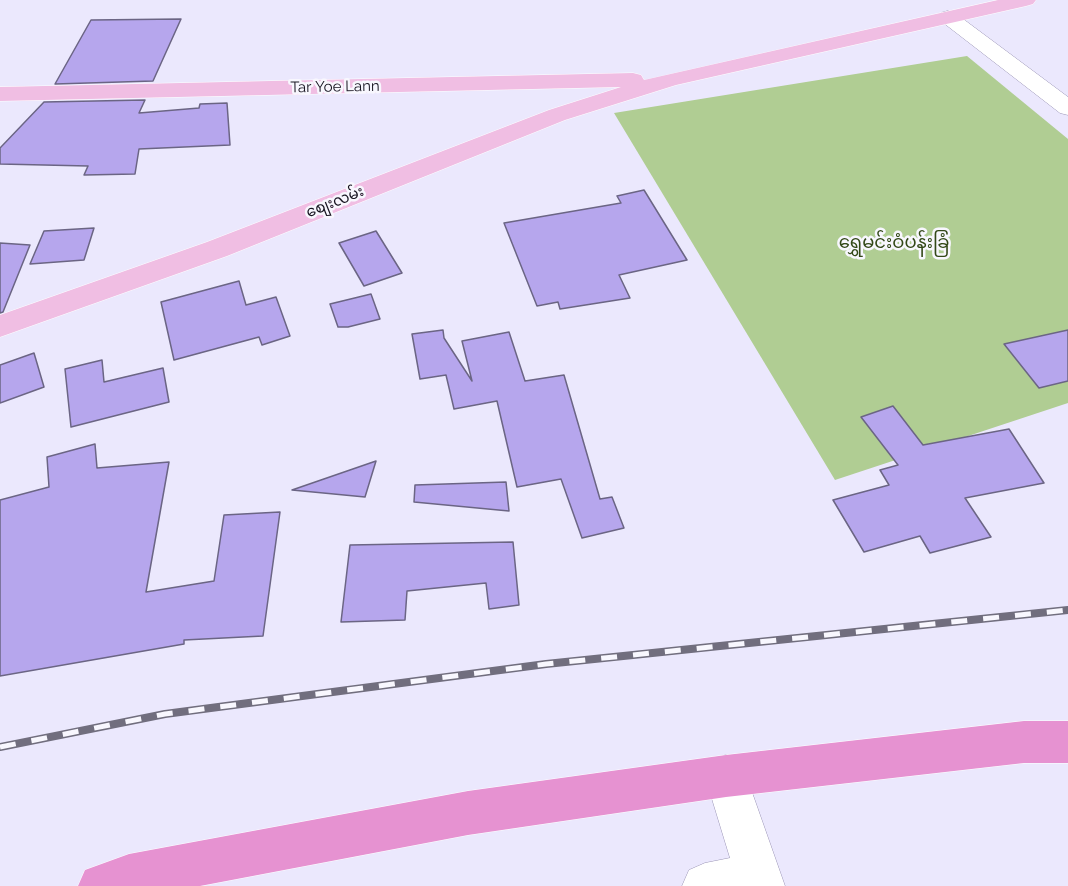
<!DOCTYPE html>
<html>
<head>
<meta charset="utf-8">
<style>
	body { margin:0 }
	canvas { display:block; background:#ebe8fd }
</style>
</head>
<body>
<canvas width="1068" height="886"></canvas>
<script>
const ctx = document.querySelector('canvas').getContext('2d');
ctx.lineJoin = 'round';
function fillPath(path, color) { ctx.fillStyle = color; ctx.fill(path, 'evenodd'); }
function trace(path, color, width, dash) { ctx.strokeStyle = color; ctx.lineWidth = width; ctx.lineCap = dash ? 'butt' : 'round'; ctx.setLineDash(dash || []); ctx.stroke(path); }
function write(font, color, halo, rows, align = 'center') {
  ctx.font = font + ' Raleway,"Noto Sans Myanmar",sans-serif'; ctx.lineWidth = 5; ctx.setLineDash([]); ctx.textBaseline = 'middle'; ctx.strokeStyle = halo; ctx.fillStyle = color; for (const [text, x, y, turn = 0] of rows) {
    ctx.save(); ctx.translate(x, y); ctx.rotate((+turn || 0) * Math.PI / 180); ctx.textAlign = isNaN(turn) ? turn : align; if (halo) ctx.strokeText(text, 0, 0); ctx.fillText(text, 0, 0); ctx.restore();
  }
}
fillPath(new Path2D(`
	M 967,56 L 1068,139 L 1068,403 L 835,480 L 614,113 Z`), '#b0cd93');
const building = new Path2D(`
	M 181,19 L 153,81 L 55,84 L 91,20 Z
	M 145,100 L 139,113 L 199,108 L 200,104 L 227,103 L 230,145 L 139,149 L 135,174 L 84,175 L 88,166 L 0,164 L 0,148 L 44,102 Z
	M 644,190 L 687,260 L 619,275 L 630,298 L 560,309 L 558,302 L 537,306 L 504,223 L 621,203 L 617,196 Z
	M 94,228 L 84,260 L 30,264 L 44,231 Z
	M 376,231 L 402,273 L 364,286 L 339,243 Z
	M 0,243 L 30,245 L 3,312 L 0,313 Z
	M 239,281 L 246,305 L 276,297 L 290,336 L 262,345 L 259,337 L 174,360 L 161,302 Z
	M 371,294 L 380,319 L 348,327 L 338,327 L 330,304 Z
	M 443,330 L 444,338 L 472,381 L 462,341 L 509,332 L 525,381 L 564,375 L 600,499 L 612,497 L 624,528 L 582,538 L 561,479 L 517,487 L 497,401 L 454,409 L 446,375 L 420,379 L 412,334 Z
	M 1068,330 L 1068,381 L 1039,388 L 1004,344 Z
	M 34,353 L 44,387 L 0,403 L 0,365 Z
	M 102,360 L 104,382 L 163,368 L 169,402 L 71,427 L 65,369 Z
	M 893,406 L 923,445 L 1009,429 L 1044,483 L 965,498 L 991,537 L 930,553 L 920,536 L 864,552 L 833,500 L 889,485 L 880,470 L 898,465 L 861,417 Z
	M 95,444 L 97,468 L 169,462 L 146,592 L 214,581 L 224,515 L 280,512 L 263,636 L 184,640 L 184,644 L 0,676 L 0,500 L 49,487 L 47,457 Z
	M 376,461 L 365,497 L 292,490 Z
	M 506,482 L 509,511 L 414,502 L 415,485 Z
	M 513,542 L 519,605 L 489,609 L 486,583 L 407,591 L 405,620 L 341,622 L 350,545 Z`);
fillPath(building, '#b6a6ed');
trace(building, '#6b6584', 1.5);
const minor = new Path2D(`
	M 948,11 L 955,13 L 1068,97 L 1068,115 L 1060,113 L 941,21 L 937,17 L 941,13 Z
	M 726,755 L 741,761 L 785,886 L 682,886 L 689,870 L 705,863 L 730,858 L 705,776 L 711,761 Z`);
const major = new Path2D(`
	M 998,0 L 1036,0 L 1033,4 L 1026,6 L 676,85 L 565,120 L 227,256 L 0,337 L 0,315 L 207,242 L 549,110 L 621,87 L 0,101 L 0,87 L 633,73 L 641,75 L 644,80 Z`);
const highway = new Path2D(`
	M 1024,721 L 1068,721 L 1068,763 L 1024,763 L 726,797 L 468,835 L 200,886 L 78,886 L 85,870 L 129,854 L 468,791 L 726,755 Z`);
trace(minor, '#9b95b6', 1);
trace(major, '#fff', 1);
trace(highway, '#fff', 1);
fillPath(minor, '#fff');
fillPath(major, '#f0bee3');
fillPath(highway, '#e692d1');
const rail = new Path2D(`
	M 0,747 L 165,714 L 546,664 L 1068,610`);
trace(rail, '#716e7e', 8);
trace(rail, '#f8f7fe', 5, [16]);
write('15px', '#16131f', '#f8f7fe', [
	["Tar Yoe Lann",335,87,-1],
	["စျေးလမ်း",335,202,-22]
]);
write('18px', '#334918', '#f8f7fe', [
	["ရွှေမင်းဝံပန်းခြံ",894,243]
]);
</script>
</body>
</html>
